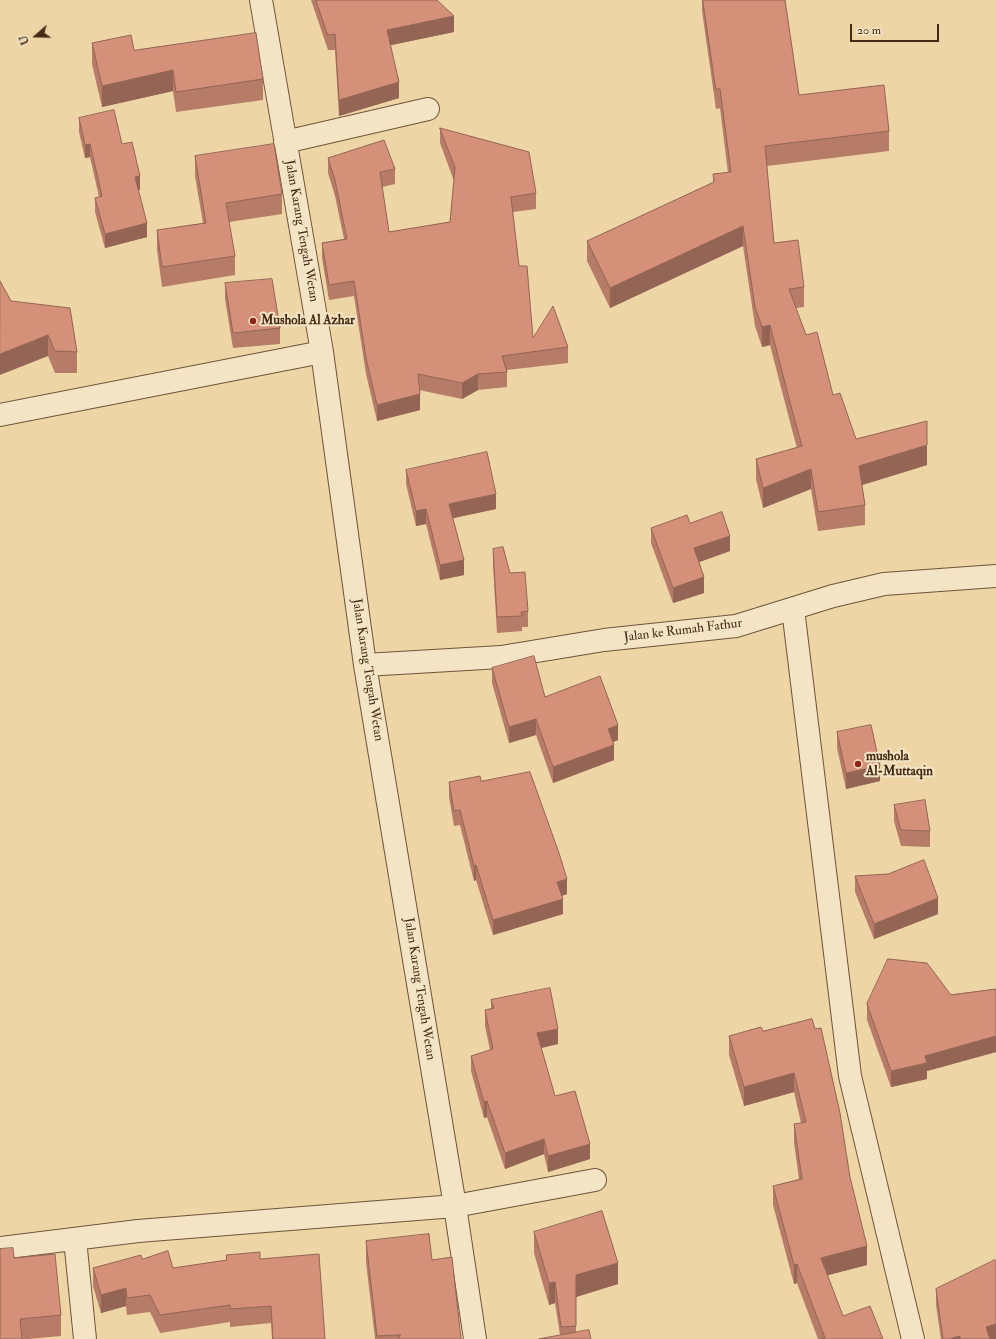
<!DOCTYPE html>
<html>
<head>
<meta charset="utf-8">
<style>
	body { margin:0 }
	#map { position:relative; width:996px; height:1339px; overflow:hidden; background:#edd5a6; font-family:"IM FELL Double Pica",serif }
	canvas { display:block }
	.north { position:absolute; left:16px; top:16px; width:40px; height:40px; -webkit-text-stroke:3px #f3e4c5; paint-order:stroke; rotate:250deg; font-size:11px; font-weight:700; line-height:16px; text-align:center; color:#452a14 }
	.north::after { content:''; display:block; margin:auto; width:14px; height:18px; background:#452a14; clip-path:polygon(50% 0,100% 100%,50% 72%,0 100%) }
	.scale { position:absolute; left:850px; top:24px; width:89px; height:18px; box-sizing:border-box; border:2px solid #452a14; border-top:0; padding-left:5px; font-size:12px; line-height:14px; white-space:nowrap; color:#452a14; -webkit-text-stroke:3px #f3e4c5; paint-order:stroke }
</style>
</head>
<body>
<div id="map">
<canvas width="996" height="1339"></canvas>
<div class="north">U</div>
<div class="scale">20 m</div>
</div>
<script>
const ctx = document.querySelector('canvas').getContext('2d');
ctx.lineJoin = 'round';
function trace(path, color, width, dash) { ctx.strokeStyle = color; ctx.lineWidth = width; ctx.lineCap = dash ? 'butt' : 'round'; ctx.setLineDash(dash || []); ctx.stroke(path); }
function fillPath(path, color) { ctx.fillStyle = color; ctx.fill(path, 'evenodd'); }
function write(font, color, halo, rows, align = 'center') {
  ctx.font = font + ' "IM FELL Double Pica",serif'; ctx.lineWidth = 4; ctx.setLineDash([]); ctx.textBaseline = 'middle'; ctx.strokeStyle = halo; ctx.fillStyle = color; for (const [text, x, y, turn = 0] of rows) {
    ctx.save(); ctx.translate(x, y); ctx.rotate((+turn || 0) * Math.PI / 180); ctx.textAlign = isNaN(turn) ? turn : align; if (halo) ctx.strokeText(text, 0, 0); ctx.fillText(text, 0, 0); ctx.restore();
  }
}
const minor = new Path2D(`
	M 261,0 L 322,352 L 365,665 L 455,1206 L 475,1339
	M 285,142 L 428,109
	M 0,415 L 322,352
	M 793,609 L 850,1076 L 913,1339
	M 365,665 L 501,657 L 604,640 L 736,626 L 833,596 L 884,584 L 996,576
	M 75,1239 L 85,1339
	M 0,1248 L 138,1231 L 455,1206 L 595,1180`);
trace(minor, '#6f5538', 24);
trace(minor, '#f3e4c5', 22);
fillPath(new Path2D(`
	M 311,0 L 437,0 L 454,32 L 390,45 L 399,98 L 339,116 L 335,50 L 328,50 Z
	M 702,0 L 785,0 L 799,95 L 889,131 L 889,151 L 767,166 L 774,243 L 804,287 L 804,307 L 796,308 L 806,335 L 833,395 L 856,439 L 927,465 L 862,485 L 865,505 L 865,525 L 818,531 L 811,489 L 763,508 L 756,479 L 756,459 L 797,448 L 791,426 L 770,345 L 762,347 L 755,326 L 743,246 L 610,308 L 587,261 L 587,241 L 713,183 L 713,174 L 728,173 L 720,108 L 716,109 L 702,11 Z
	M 92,43 L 134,50 L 263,79 L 263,100 L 176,112 L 173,91 L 102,107 L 92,64 Z
	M 79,118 L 122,144 L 140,190 L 138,190 L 147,237 L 105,248 L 95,212 L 95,198 L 99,197 L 90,157 L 85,158 L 79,132 Z
	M 440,128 L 536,193 L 536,209 L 513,212 L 519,266 L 533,338 L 568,347 L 568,363 L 507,370 L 507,387 L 478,390 L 462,399 L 419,390 L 420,410 L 377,421 L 366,374 L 354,296 L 329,300 L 322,258 L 322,243 L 344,239 L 335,196 L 328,173 L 328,158 L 395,169 L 395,184 L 382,187 L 389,232 L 450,222 L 454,181 L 440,143 Z
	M 195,156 L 282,194 L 282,214 L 229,222 L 235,256 L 235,275 L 162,287 L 157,250 L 157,230 L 203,223 L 195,176 Z
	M 225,283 L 280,328 L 280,344 L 233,348 L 225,299 Z
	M 11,301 L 77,352 L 77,373 L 55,373 L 48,356 Z
	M 406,470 L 496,509 L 453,518 L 464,575 L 440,580 L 426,524 L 416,526 L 406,484 Z
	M 690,523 L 730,551 L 699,562 L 704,593 L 673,603 L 651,543 L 651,528 Z
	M 493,549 L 510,573 L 528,611 L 528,627 L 522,627 L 522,631 L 497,633 L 493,565 Z
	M 492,668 L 545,697 L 618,740 L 613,742 L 614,760 L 553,783 L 536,735 L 509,743 L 492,683 Z
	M 837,732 L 880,781 L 846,789 L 837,748 Z
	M 481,781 L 567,894 L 562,896 L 563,914 L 493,935 L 476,880 L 474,881 L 460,825 L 454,826 L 449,797 L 449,782 Z
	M 894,805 L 930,831 L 930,847 L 901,846 L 894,821 Z
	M 855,876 L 938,914 L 874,939 L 855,892 Z
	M 996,989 L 996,1052 L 927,1071 L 927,1079 L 891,1087 L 867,1020 L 867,1004 Z
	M 491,1000 L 558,1044 L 541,1048 L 555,1096 L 590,1159 L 548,1172 L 544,1154 L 505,1169 L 487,1117 L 484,1118 L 471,1071 L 471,1056 L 490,1050 L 485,1026 L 485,1010 L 491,1009 Z
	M 812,1019 L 850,1177 L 867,1265 L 827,1275 L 843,1316 L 883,1339 L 818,1339 L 797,1283 L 794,1284 L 773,1205 L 773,1186 L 799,1179 L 794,1143 L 794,1124 L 801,1123 L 794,1092 L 744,1106 L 729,1055 L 729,1036 L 763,1031 Z
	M 534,1232 L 618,1284 L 576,1297 L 576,1333 L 560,1335 L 555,1303 L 549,1305 L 534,1253 Z
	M 366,1241 L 432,1260 L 461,1339 L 375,1339 L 366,1262 Z
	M 226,1255 L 260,1259 L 325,1339 L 272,1339 L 271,1323 L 230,1327 L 230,1322 L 160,1333 L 150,1312 L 127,1315 L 126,1306 L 101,1313 L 93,1286 L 93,1268 L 142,1259 L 173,1268 L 226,1260 Z
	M 14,1258 L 61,1315 L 61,1336 L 28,1339 L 0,1339 Z
	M 936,1289 L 996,1339 L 941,1339 L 936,1305 Z`), '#b67c68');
fillPath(new Path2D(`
	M 454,16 L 454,32 L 387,46 L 387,30 Z
	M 173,70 L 173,91 L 102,107 L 102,86 Z
	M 399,82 L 399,98 L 339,116 L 339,100 Z
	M 90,144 L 90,157 L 85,158 L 85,145 Z
	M 140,176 L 140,190 L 135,191 L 135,177 Z
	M 147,223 L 147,237 L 105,248 L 105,234 Z
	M 743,226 L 743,246 L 610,308 L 610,288 Z
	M 770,325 L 770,345 L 762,347 L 762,327 Z
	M 48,335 L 48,356 L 0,375 L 0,354 Z
	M 478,374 L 478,390 L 462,399 L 462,383 Z
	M 420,394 L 420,410 L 377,421 L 377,405 Z
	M 927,445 L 927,465 L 859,486 L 859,466 Z
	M 811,469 L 811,489 L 763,508 L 763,488 Z
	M 496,494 L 496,509 L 449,519 L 449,504 Z
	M 426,509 L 426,524 L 416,526 L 416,511 Z
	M 730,536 L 730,551 L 694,564 L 694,548 Z
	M 464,560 L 464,575 L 440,580 L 440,565 Z
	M 704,577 L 704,593 L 673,603 L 673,588 Z
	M 536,719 L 536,735 L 509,743 L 509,727 Z
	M 618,725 L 618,740 L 608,744 L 608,729 Z
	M 614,745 L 614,760 L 553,783 L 553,767 Z
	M 880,766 L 880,781 L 846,789 L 846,773 Z
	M 476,865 L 476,880 L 474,881 L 474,866 Z
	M 567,879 L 567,894 L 557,897 L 557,882 Z
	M 938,898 L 938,914 L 874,939 L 874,924 Z
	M 563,899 L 563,914 L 493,935 L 493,920 Z
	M 558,1029 L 558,1044 L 537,1049 L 537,1033 Z
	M 996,1036 L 996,1052 L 927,1071 L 927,1079 L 891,1087 L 891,1071 L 925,1056 Z
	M 794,1073 L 794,1092 L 744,1106 L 744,1087 Z
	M 487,1101 L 487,1117 L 484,1118 L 484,1102 Z
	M 544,1139 L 544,1154 L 505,1169 L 505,1153 Z
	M 590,1144 L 590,1159 L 548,1172 L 548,1156 Z
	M 867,1246 L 867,1265 L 821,1277 L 821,1258 Z
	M 618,1263 L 618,1284 L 576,1297 L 576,1275 Z
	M 797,1264 L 797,1283 L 794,1284 L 794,1265 Z
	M 555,1282 L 555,1303 L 549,1305 L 549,1283 Z
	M 126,1288 L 126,1306 L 101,1313 L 101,1295 Z
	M 996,1324 L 996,1339 L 986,1339 L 986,1327 Z
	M 960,1336 L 960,1339 L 949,1339 Z`), '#946555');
const building = new Path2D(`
	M 316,0 L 437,0 L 454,16 L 387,30 L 399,82 L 339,100 L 335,34 L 328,35 Z
	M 703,0 L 785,0 L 799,95 L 884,85 L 889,131 L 765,146 L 774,243 L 798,240 L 804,287 L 789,289 L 806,335 L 817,332 L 833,395 L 840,393 L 856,439 L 927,421 L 927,445 L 859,466 L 865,505 L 818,512 L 811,469 L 763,488 L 756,459 L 802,446 L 791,406 L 770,325 L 762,327 L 755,307 L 743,226 L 610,288 L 587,241 L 714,182 L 713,174 L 731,172 L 720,89 L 716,89 Z
	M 256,33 L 263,79 L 176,92 L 173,70 L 102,86 L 92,43 L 131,35 L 134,50 Z
	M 114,110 L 122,144 L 132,142 L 140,176 L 135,177 L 147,223 L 105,234 L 95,198 L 102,196 L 90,144 L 85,145 L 79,118 Z
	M 440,128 L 529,152 L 536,193 L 511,197 L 519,266 L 527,266 L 533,338 L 553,306 L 568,347 L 502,356 L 507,372 L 478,374 L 462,383 L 418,374 L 420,394 L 377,405 L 366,358 L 354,281 L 329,285 L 322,243 L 347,239 L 335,180 L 328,158 L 384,140 L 395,169 L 380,172 L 389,232 L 450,222 L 455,168 Z
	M 274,144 L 282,194 L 226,203 L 235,256 L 162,267 L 157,230 L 206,223 L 195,156 Z
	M 272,279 L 280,328 L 233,333 L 225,283 Z
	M 0,281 L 11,301 L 70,308 L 77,352 L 55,351 L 48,335 L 0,354 Z
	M 487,452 L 496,494 L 449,504 L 464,560 L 440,565 L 426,509 L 416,511 L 406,470 Z
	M 722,512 L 730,536 L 694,548 L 704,577 L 673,588 L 651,528 L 687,515 L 690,523 Z
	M 503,547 L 510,573 L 525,572 L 528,611 L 521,612 L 522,616 L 497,617 L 493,549 Z
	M 534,656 L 545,697 L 600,676 L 618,725 L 608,729 L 614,745 L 553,767 L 536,719 L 509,727 L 492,668 Z
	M 871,725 L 880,766 L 846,773 L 837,732 Z
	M 530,772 L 559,853 L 567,879 L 557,882 L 563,899 L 493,920 L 476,865 L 474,866 L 460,810 L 454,811 L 449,782 L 480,776 L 481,781 Z
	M 925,800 L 930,831 L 901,830 L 894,805 Z
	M 924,860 L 938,898 L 874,924 L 855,876 L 888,874 Z
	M 888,959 L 927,963 L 951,995 L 996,989 L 996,1036 L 925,1056 L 927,1063 L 891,1071 L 867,1004 Z
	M 550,988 L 558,1029 L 537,1033 L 555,1096 L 575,1091 L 590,1144 L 548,1156 L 544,1139 L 505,1153 L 487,1101 L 484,1102 L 471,1056 L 493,1049 L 485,1010 L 494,1008 L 491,1000 Z
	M 812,1019 L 815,1029 L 821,1028 L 840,1113 L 850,1177 L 867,1246 L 821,1258 L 843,1316 L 870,1306 L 883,1339 L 821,1339 L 825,1338 L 797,1264 L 794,1265 L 773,1186 L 802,1179 L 794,1124 L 806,1122 L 794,1073 L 744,1087 L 729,1036 L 761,1027 L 763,1031 Z
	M 602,1211 L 618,1263 L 576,1275 L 576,1326 L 561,1327 L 555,1282 L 549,1283 L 534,1232 Z
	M 429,1234 L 432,1260 L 452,1257 L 461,1339 L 399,1339 L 399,1335 L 401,1335 L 377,1336 L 366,1241 Z
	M 13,1248 L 14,1258 L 55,1254 L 61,1315 L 20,1319 L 22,1339 L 0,1339 L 0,1249 Z
	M 168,1251 L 173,1268 L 227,1260 L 226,1255 L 260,1252 L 260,1259 L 319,1254 L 325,1339 L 273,1339 L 271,1306 L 230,1309 L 230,1305 L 160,1315 L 150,1295 L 127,1298 L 126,1288 L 101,1295 L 93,1268 L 141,1255 L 142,1259 Z
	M 995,1260 L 996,1262 L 996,1324 L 986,1327 L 990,1339 L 960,1339 L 960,1336 L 949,1339 L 943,1339 L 936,1289 Z
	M 589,1330 L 591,1339 L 539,1339 Z`);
fillPath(building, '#d49079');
trace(building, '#946555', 1);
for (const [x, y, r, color] of [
	[253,321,4,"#8f2418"],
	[858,764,4,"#8f2418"]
]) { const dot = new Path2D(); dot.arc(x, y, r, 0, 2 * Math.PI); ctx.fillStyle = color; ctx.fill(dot); trace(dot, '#f3e4c5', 1.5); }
write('13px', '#452a14', '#f3e4c5', [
	["Jalan Karang Tengah Wetan",301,231,80],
	["Jalan ke Rumah Fathur",683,631,-7],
	["Jalan Karang Tengah Wetan",367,670,81],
	["Jalan Karang Tengah Wetan",419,989,81]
]);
write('bold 13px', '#452a14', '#f3e4c5', [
	["Mushola Al Azhar",261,321],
	["mushola",866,757],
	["Al-Muttaqin",866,772]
], 'left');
</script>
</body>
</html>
